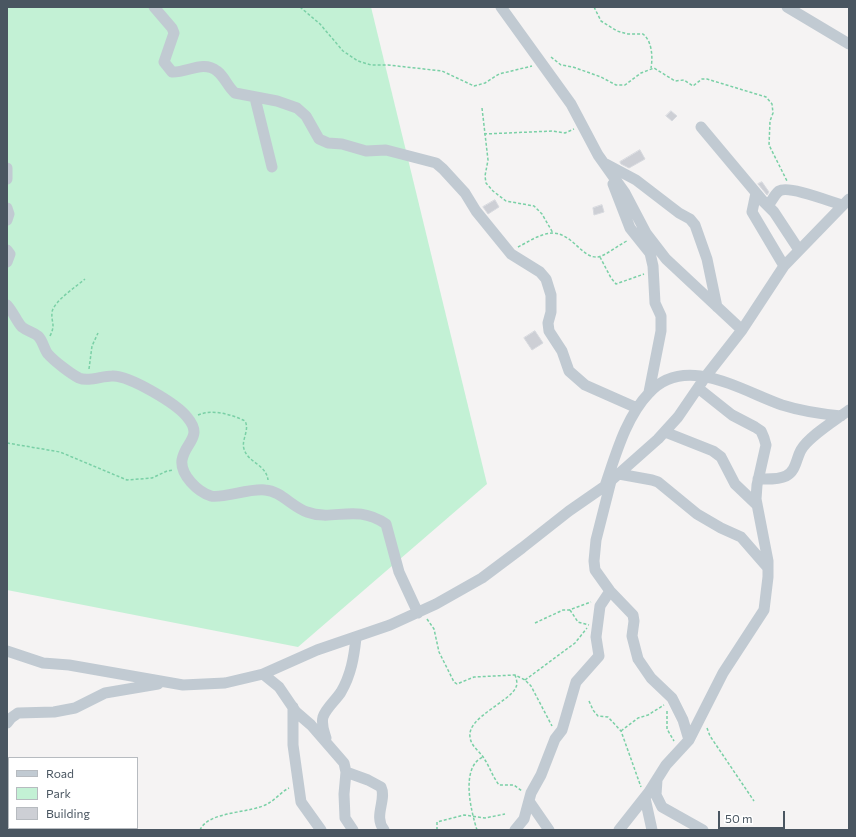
<!DOCTYPE html>
<html>
<head>
<meta charset="utf-8">
<style>
	body { margin:0 }
	#map { position:relative; width:856px; height:837px; overflow:hidden; background:#f5f3f3; font-family:Commissioner,sans-serif }
	canvas { display:block }
	.frame { position:absolute; inset:0; border:8px solid #4a5661; pointer-events:none }
	.legend { position:absolute; left:8px; top:757px; width:130px; height:72px; box-sizing:border-box; background:#fff; border:1px solid #b7bbc0; margin:0; padding:5px 7px; list-style:none; font-size:12px; color:#4a5661 }
	.legend li { display:flex; align-items:center; gap:8px; height:20px }
	.legend b { width:20px; border:1px solid #b7bbc0 }
	.scale { position:absolute; left:718px; top:811px; width:67px; height:18px; box-sizing:border-box; border:2px solid #4a5661; border-top:0; padding-left:5px; font-size:12px; line-height:14px; white-space:nowrap; color:#4a5661; -webkit-text-stroke:3px #fff; paint-order:stroke }
</style>
</head>
<body>
<div id="map">
<canvas width="856" height="837"></canvas>
<div class="frame"></div>
<ul class="legend">
<li><b style="height:5px;background:#c1cad2"></b>Road</li>
<li><b style="height:11px;background:#c3f1d5"></b>Park</li>
<li><b style="height:11px;background:#cdcfd5"></b>Building</li>
</ul>
<div class="scale">50 m</div>
</div>
<script>
const ctx = document.querySelector('canvas').getContext('2d');
ctx.lineJoin = 'round';
function fillPath(path, color) { ctx.fillStyle = color; ctx.fill(path, 'evenodd'); }
function trace(path, color, width, dash) { ctx.strokeStyle = color; ctx.lineWidth = width; ctx.lineCap = dash ? 'butt' : 'round'; ctx.setLineDash(dash || []); ctx.stroke(path); }
fillPath(new Path2D(`
	M 7,7 L 371,7 L 487,484 L 298,647 L 7,590 Z`), '#c3f1d5');
const building = new Path2D(`
	M 671,111 L 677,116 L 672,121 L 666,116 Z
	M 640,150 L 645,159 L 629,168 L 621,164 L 620,162 Z
	M 762,182 L 769,192 L 767,195 L 758,184 Z
	M 495,200 L 499,207 L 488,214 L 483,207 Z
	M 602,205 L 604,212 L 594,215 L 593,208 Z
	M 535,331 L 543,343 L 532,350 L 524,338 Z`);
fillPath(building, '#cdcfd5');
trace(building, '#d7d9de', 1);
trace(new Path2D(`
	M 300,7 L 320,24 L 343,51 L 358,61 L 371,65 L 388,65 L 442,71 L 474,86 L 485,83 L 499,74 L 532,66
	M 594,7 L 601,21 L 617,31 L 628,34 L 643,34 C 652,41 653,57 651,68
	M 551,57 L 561,65 L 573,67 L 601,77 L 616,85 L 625,85 L 641,73 L 654,68 L 675,81 L 684,80 L 693,86 L 702,79 L 707,79 L 766,97 L 772,104 L 773,113 L 770,121 L 769,145 L 787,181
	M 482,108 L 488,160 L 485,176 L 486,183 L 493,191 L 506,201 L 534,206 L 542,214 L 553,233
	M 484,134 L 553,131 L 565,133 L 574,129
	M 518,247 C 528,242 541,233 553,233 C 573,234 582,258 597,257 C 604,257 620,244 627,241
	M 600,257 L 611,278 L 616,284 L 644,274
	M 50,336 C 56,324 51,323 52,312 C 54,301 77,286 85,279
	M 89,369 L 92,346 L 98,333
	M 198,415 C 212,409 231,414 245,421 C 250,430 241,440 244,449 C 248,463 266,464 268,480
	M 7,443 L 60,452 L 127,480 L 152,478 L 167,471 L 173,470
	M 570,610 L 578,622 L 589,625
	M 427,619 L 434,629 L 439,652 L 454,682 L 457,684 L 474,677 L 515,675 L 525,680 L 531,686 L 552,726
	M 535,623 L 563,610 L 569,610 L 591,602
	M 515,675 C 516,678 518,683 516,687 C 510,702 467,717 470,737 C 471,747 481,752 485,760 C 490,768 493,777 499,785 L 514,785 L 522,791
	M 525,680 L 575,643 L 587,628
	M 589,701 L 593,710 L 598,716 L 608,717 L 621,731 L 641,787
	M 667,711 L 667,729 L 674,741
	M 707,728 L 710,736 L 754,801
	M 621,731 L 638,718 L 648,715 L 664,705
	M 7,788 L 9,790
	M 52,828 L 53,830
	M 200,830 C 209,810 252,814 269,803 C 276,799 281,792 289,788
	M 437,830 L 437,822 L 464,815 L 485,818 L 505,814
	M 477,830 C 471,811 460,767 483,757`), '#7ad0a6', 1.5, [3, 2]);
trace(new Path2D(`
	M 154,7 L 172,28 L 174,33 L 164,62 L 172,72 C 187,73 203,60 217,71 C 225,77 227,86 235,93 L 277,101 L 297,108 L 306,116 L 319,139 L 328,143 L 342,144 L 366,151 L 386,150 L 436,163 L 443,169 L 465,193 L 476,211 L 511,254 L 540,272 L 546,279 L 551,295 L 551,312 L 548,323 L 549,331 L 562,351 L 569,371 L 585,385 L 637,408
	M 501,7 L 571,104 L 598,155 L 625,193 L 646,233 L 666,259 L 742,330
	M 787,7 L 849,44
	M 255,98 L 272,167
	M 701,127 L 763,201 L 774,212 L 799,250
	M 606,164 L 636,180 L 679,213 L 690,219 L 695,225 L 707,259 L 717,307
	M 7,168 L 7,179
	M 613,184 L 630,228 L 650,253 L 653,266 L 655,303 L 661,316 L 661,331 L 649,392
	M 756,193 L 752,212 L 784,266
	M 768,206 C 771,202 775,194 779,191 C 789,185 831,202 842,205
	M 7,208 L 9,214 L 7,220
	M 7,250 L 10,254 L 7,262
	M 7,305 C 14,313 17,322 22,327 C 27,331 33,332 38,336 C 43,341 44,349 48,354 C 54,361 71,374 79,378 C 88,382 102,376 112,376 C 129,375 177,404 187,417 C 204,437 185,442 182,460 C 180,475 198,492 211,496 C 221,499 250,488 265,490 C 281,491 292,507 307,512 C 334,522 355,503 386,524 L 399,572 L 418,613
	M 665,432 L 713,451 L 721,457 L 735,484 L 757,505
	M 619,474 L 652,480 L 658,482 L 697,514 L 721,528 L 741,537 L 768,568
	M 758,479 C 766,479 778,480 786,476 C 796,471 796,459 801,450 C 809,436 836,420 849,410
	M 611,481 L 596,540 L 594,561 L 595,570 L 610,591 L 633,615 L 634,621 L 632,636 L 638,659 L 651,678 L 672,698 L 683,720 L 689,740
	M 605,486 C 616,454 626,417 649,393 C 685,353 742,391 782,405 C 801,411 821,414 841,416
	M 7,651 L 43,663 L 69,665 L 183,685 L 225,683 L 263,674 L 317,650 L 390,625 L 436,604 L 482,578 L 522,548 L 569,511 L 605,486 L 658,439 L 678,417 L 706,376 L 742,330 L 784,266 L 849,199
	M 263,674 L 279,687 L 296,712 L 311,725 L 344,763 L 346,772 L 344,794 L 345,818 L 353,830
	M 293,707 L 293,745 L 301,802 L 321,830
	M 7,723 L 11,718 L 18,713 L 54,712 L 75,708 L 105,693 L 158,684
	M 326,738 C 324,731 321,725 323,717 C 326,708 336,700 341,692 C 351,675 354,657 356,638
	M 346,772 L 368,780 L 381,787 C 387,800 373,816 384,830
	M 657,780 L 656,795 L 662,807 L 703,830
	M 645,798 L 652,830
	M 529,801 L 549,830
	M 515,830 L 524,819 L 531,793 L 541,775 L 555,739 L 562,730 L 576,682 L 599,656 L 596,637 L 600,606 L 610,591
	M 619,830 L 649,792 L 666,765 L 689,740 L 723,673 L 764,610 L 768,577 L 768,561 L 756,499 L 757,485 L 766,445 L 764,438 L 761,431 L 755,427 L 732,415 L 698,388`), '#c1cad2', 11);
</script>
</body>
</html>
